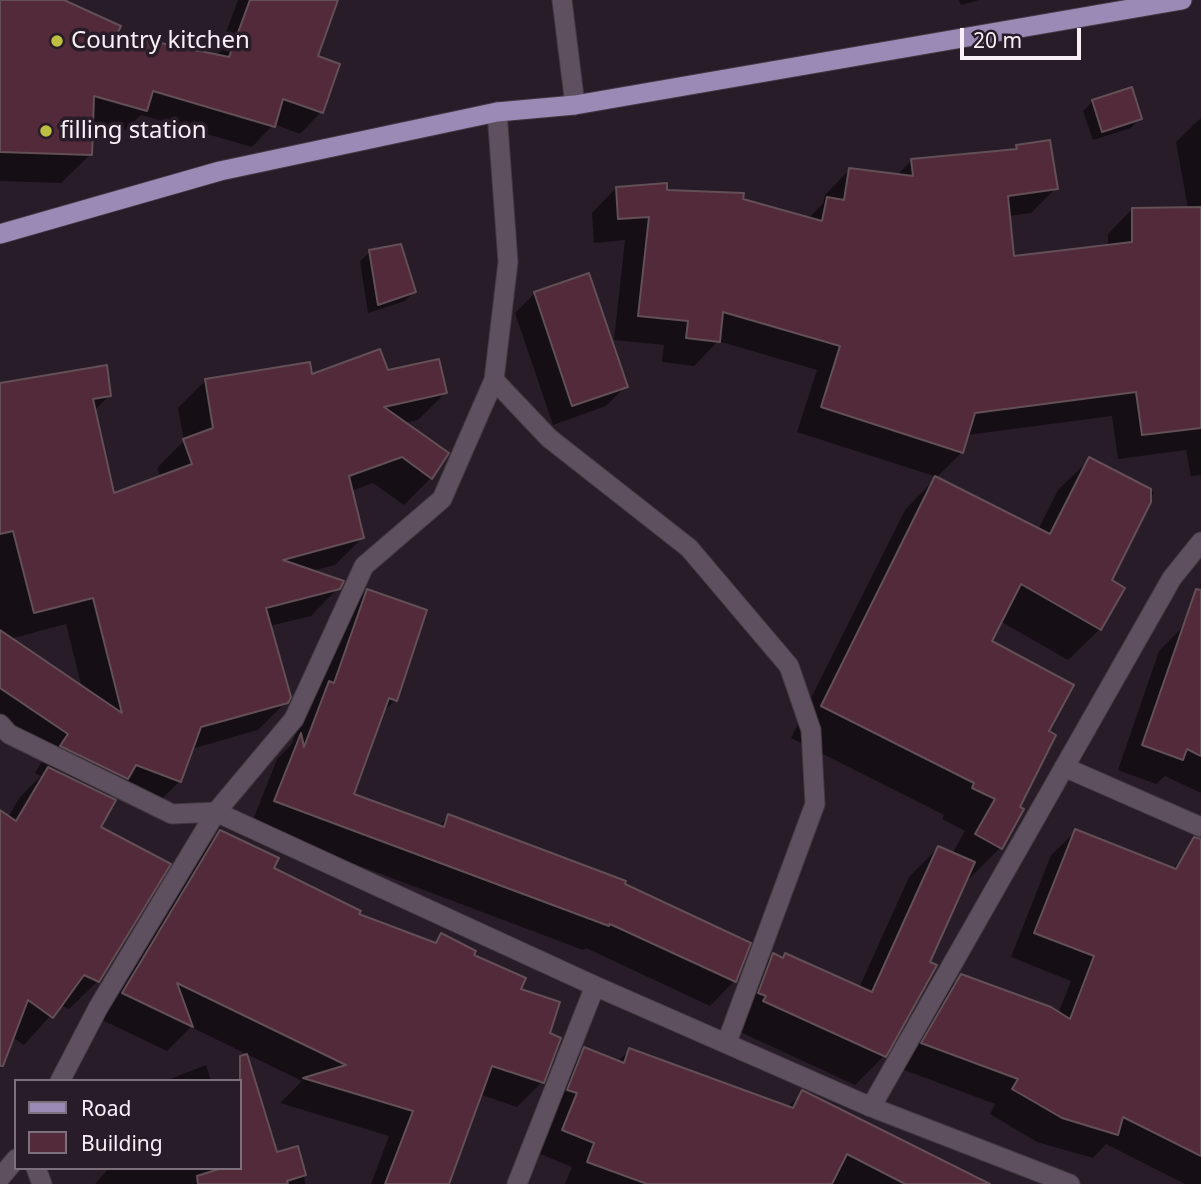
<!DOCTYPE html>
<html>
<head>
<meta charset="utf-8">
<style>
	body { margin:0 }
	#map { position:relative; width:1201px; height:1184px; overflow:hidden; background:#281c28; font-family:"Noto Sans",sans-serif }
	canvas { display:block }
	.legend { position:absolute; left:14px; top:1079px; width:228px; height:91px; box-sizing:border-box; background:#281c28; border:2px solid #7b707b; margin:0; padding:9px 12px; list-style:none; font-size:21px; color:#f8eff7 }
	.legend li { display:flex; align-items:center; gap:14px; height:35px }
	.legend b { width:35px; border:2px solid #7b707b }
	.scale { position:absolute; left:960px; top:28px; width:121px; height:32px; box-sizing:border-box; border:4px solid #f8eff7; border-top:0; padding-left:9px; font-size:21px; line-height:24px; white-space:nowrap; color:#f8eff7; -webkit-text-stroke:5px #281c28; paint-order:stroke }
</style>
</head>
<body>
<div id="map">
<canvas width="1201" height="1184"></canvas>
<ul class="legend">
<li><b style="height:9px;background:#9c8ab6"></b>Road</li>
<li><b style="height:19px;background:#522a3a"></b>Building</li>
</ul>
<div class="scale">20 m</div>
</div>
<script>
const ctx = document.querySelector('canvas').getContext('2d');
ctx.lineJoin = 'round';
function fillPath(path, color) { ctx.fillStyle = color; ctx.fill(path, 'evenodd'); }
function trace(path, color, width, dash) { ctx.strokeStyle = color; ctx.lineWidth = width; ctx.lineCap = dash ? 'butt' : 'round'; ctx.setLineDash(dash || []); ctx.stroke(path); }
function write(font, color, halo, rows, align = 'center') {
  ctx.font = font + ' "Noto Sans",sans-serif'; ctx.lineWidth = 7; ctx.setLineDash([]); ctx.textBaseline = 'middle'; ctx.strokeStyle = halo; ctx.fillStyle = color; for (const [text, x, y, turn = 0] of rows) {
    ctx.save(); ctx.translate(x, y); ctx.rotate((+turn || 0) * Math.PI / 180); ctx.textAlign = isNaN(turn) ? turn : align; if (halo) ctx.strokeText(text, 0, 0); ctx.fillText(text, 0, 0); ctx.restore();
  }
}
fillPath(new Path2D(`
	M 0,0 L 59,0 L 114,35 L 217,57 L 238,0 L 336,0 L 315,57 L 321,112 L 300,134 L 274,124 L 252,147 L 141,115 L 124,131 L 91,122 L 90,155 L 61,183 L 0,181 Z
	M 959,0 L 979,0 L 961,5 Z
	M 1093,101 L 1140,118 L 1131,128 L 1093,140 L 1083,111 Z
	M 1201,118 L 1201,475 L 1191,476 L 1186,450 L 1118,459 L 1112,416 L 967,435 L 962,452 L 937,477 L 797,432 L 817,370 L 718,341 L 694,366 L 662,362 L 664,345 L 614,340 L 625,240 L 594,243 L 592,213 L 616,188 L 741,200 L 808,219 L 823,203 L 825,195 L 849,170 L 896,176 L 912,160 L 1013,151 L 1017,147 L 1056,188 L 1031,213 L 1009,216 L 1013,258 L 1108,246 L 1108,234 L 1132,209 L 1188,209 L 1176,142 Z
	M 370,252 L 414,291 L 405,301 L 368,313 L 360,261 Z
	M 535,293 L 626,386 L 606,406 L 553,425 L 515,313 Z
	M 386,372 L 445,393 L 418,420 L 404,423 L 431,478 L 404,505 L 373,483 L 351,491 L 362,538 L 335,565 L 311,571 L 338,588 L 311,616 L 270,626 L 286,702 L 258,730 L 191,749 L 180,781 L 153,808 L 112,793 L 107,798 L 99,828 L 98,981 L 69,1009 L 60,1005 L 24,1045 L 12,1037 L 0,1069 L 0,812 L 8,817 L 20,797 L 41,776 L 35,773 L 42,761 L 0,733 L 0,460 L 112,495 L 161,478 L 157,468 L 184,441 L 178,408 L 205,381 ZM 66,624 L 82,688 L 10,639 Z
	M 0,385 L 110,395 L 90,415 L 0,430 Z
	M 1090,459 L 1154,492 L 1109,581 L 1123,588 L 1100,629 L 1068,660 L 1000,621 L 990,642 L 1046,732 L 1017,808 L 1022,810 L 1000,848 L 969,879 L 966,878 L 884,1056 L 855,1085 L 736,1030 L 744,984 L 773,955 L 781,959 L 785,955 L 859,988 L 909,877 L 938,848 L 952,854 L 965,831 L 942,819 L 944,815 L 791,738 L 905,510 L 936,478 L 1038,530 L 1058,490 Z
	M 367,591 L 395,700 L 382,713 L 352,795 L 438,827 L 449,816 L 623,885 L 748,944 L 734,981 L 710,1006 L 586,948 L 583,950 L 251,825 L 277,759 L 291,745 L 343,615 Z
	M 1185,625 L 1201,631 L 1201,793 L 1165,776 L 1156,784 L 1118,770 L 1159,651 Z
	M 1076,831 L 1172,869 L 1184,857 L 1201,866 L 1201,1184 L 1185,1184 L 1106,1144 L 1093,1158 L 1037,1142 L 990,1114 L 995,1104 L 899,1068 L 937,1000 L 961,976 L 1058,1014 L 1071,981 L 1011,957 L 1051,855 Z
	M 220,832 L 272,869 L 357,915 L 433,944 L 442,935 L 518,991 L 547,1034 L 542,1082 L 517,1107 L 479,1094 L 447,1184 L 371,1184 L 389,1136 L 280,1103 L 302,1081 L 191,1027 L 167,1051 L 98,1018 L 195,857 Z
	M 585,1049 L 617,1062 L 630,1050 L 788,1107 L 803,1092 L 972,1177 L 974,1174 L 991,1184 L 565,1184 L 572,1167 L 540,1154 L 555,1117 L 545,1113 L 561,1072 Z
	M 206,1065 L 211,1081 L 165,1081 Z
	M 257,1093 L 276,1154 L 304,1175 L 305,1184 L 95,1184 L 109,1168 L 240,1168 L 240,1098 Z`), '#0007');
const building = new Path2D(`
	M 0,0 L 64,0 L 121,26 L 117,34 L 229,57 L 250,0 L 338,0 L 318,56 L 340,64 L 323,113 L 283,99 L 275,127 L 153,91 L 147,111 L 94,96 L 92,155 L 0,152 Z
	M 1132,87 L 1142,119 L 1102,132 L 1092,100 Z
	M 1050,140 L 1058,189 L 1008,196 L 1014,256 L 1132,242 L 1132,208 L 1201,207 L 1201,428 L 1142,435 L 1136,392 L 975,413 L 963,453 L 821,407 L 840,346 L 723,312 L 720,342 L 686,338 L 688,321 L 638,316 L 649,217 L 618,219 L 616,187 L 667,183 L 667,190 L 744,193 L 743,199 L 822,221 L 827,197 L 844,200 L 849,168 L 913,176 L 911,159 L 1017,149 L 1016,145 Z
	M 401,244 L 416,292 L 378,305 L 369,250 Z
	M 589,273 L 628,387 L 572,406 L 534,292 Z
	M 380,349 L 388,370 L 439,359 L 447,393 L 384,407 L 449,453 L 432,479 L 402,457 L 349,476 L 364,538 L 283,560 L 344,581 L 340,589 L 266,608 L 291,697 L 288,703 L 201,727 L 181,782 L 136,765 L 128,779 L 60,746 L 68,734 L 0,688 L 0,630 L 122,713 L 93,598 L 34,613 L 13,531 L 0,534 L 0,383 L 107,365 L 111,396 L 93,399 L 114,493 L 192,464 L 183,439 L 213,428 L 205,379 L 310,362 L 312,374 Z
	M 1089,457 L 1151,489 L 1151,502 L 1112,580 L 1125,588 L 1101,630 L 1021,584 L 992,641 L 1074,685 L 1049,731 L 1056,735 L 1020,807 L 1024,809 L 1002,849 L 975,834 L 995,799 L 972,788 L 974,783 L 821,706 L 935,476 L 1050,534 Z
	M 367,589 L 427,610 L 397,701 L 389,698 L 354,794 L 444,827 L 448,814 L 626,881 L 625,884 L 751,943 L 736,982 L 610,924 L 609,926 L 274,801 L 301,733 L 304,747 L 329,681 L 334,683 Z
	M 1196,589 L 1201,590 L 1201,756 L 1187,749 L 1183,760 L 1142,745 Z
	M 48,767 L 116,800 L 101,827 L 171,864 L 99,982 L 84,975 L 53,1018 L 28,1000 L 3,1066 L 0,1066 L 0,810 L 16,821 Z
	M 1075,829 L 1176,869 L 1194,837 L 1201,839 L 1201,1156 L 1123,1117 L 1118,1135 L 1062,1118 L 1012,1089 L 1018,1079 L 921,1043 L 961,974 L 1051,1007 L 1070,1019 L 1094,956 L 1034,933 Z
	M 220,830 L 279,858 L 274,868 L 361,911 L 359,914 L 436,943 L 441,933 L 476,951 L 474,955 L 526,978 L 521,989 L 560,1002 L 550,1033 L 561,1038 L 544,1083 L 492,1066 L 449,1184 L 385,1184 L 413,1111 L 303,1078 L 346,1065 L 177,983 L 193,1027 L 122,993 Z
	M 938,846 L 975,862 L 930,962 L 937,965 L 886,1057 L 763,1001 L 766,996 L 758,993 L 773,953 L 783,958 L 785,953 L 872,992 Z
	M 584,1047 L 624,1063 L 629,1048 L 793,1108 L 802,1090 L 990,1184 L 905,1184 L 847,1154 L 832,1184 L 647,1184 L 587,1162 L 594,1143 L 562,1130 L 577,1093 L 567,1090 Z
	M 247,1054 L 277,1152 L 298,1146 L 306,1175 L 287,1181 L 288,1184 L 198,1184 L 197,1176 L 222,1168 L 240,1168 L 240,1056 Z`);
fillPath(building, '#522a3a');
trace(building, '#634f56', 2);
const minor = new Path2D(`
	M 562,0 L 575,105
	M 494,380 L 549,438 L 689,548 L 789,666 L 811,730 L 815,804 L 727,1042
	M 0,724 L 9,734 L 172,814 L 216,812 L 595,986 L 871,1107 L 1070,1184
	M 1064,767 L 1201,827
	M 60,1081 L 98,1008 L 216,812 L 294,719 L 364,566 L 442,499 L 494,380 L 508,262 L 497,112
	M 871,1107 L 1172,578 L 1201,542
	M 36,1168 L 42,1184
	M 0,1178 L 16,1159
	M 517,1184 L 595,986`);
const primary = new Path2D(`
	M 0,234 L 220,171 L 497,112 L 575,105 L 1182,0`);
trace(minor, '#433943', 21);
trace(primary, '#433943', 21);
trace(minor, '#5e505e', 19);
trace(primary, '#9c8ab6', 19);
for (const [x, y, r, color] of [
	[57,41,7,"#bdbf43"],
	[46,131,7,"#bdbf43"]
]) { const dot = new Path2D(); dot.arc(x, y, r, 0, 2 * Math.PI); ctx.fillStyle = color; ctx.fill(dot); trace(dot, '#281c28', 2.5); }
write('24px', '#f8eff7', '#281c28', [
	["Country kitchen",71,41],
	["filling station",60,131]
], 'left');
</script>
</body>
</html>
